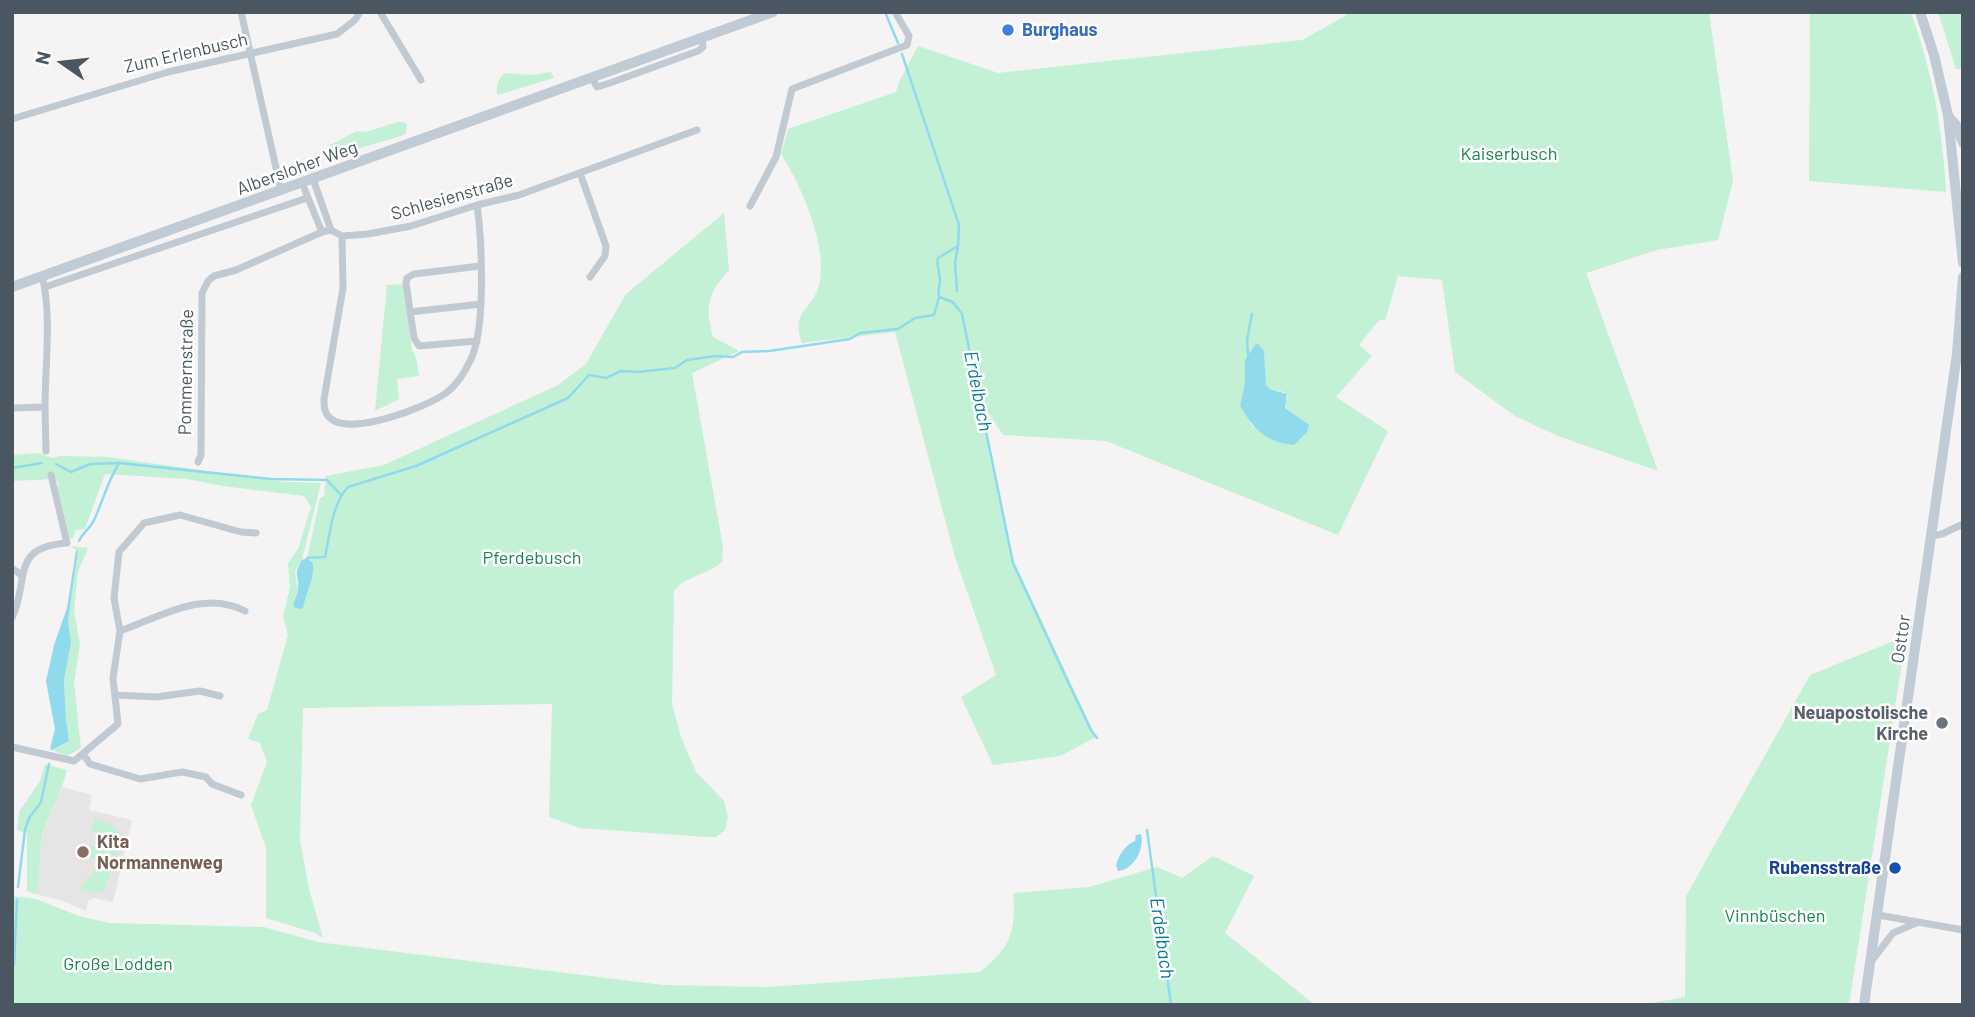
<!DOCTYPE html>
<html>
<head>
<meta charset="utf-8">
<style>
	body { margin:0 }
	#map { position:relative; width:1975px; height:1017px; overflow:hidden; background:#f5f3f3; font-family:Barlow,sans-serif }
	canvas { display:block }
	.frame { position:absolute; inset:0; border:14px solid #4a5661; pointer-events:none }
	.north { position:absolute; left:28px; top:28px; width:70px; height:70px; -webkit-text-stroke:5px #fff; paint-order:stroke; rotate:284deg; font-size:19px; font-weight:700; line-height:28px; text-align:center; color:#4a5661 }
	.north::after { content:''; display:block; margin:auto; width:24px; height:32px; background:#4a5661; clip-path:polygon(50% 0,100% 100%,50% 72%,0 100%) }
</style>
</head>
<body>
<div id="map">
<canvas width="1975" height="1017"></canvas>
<div class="frame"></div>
<div class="north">N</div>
</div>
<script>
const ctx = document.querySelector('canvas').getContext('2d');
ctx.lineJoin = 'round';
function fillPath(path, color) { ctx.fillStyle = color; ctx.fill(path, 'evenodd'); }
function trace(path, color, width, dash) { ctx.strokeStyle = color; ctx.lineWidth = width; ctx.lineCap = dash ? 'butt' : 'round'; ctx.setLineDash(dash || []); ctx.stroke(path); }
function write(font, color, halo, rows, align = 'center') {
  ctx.font = font + ' Barlow,sans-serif'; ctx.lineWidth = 5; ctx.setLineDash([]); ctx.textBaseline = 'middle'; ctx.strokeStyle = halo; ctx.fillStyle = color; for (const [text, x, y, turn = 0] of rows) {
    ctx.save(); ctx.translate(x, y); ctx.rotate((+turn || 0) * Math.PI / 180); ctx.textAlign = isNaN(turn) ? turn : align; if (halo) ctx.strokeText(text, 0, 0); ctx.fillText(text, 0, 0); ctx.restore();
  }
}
fillPath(new Path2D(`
	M 62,787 L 92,795 L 89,810 L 132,820 L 113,902 L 95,898 L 88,901 L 86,911 L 63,901 L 35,894 L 38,888 L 41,845 L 45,828 Z`), '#e6e4e5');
fillPath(new Path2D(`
	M 1352,12 L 1709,12 L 1733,181 L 1718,240 L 1657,250 L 1586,273 L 1658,471 L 1558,436 L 1515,416 L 1455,372 L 1442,280 L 1398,276 L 1385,321 L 1380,319 L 1359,345 L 1372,356 L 1336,397 L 1388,431 L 1338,535 L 1106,441 L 1003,435 L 985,408 L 974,379 L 1012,557 L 1096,737 L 1060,756 L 993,765 L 961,697 L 996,675 L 955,557 L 895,332 L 802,343 C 790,310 812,312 819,285 C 829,249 801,184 781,154 L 788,129 L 896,92 L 900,80 L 918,46 L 998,73 L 1302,40 ZM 1253,351 L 1264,351 L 1265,385 L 1270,389 L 1284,392 L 1288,396 L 1284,404 L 1288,411 L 1253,427 L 1240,406 L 1245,382 L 1245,360 Z
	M 1810,12 L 1911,12 C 1932,71 1943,130 1946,192 L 1809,181 Z
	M 1938,12 L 1963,12 L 1963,69 L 1956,69 Z
	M 551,72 L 554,78 L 497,95 C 496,86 498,79 505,73 L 531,75 Z
	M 397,122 L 404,122 L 407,125 L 406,133 L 401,136 L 337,155 L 330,149 L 330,145 L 357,131 L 366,132 Z
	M 724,213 L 729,270 C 707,295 705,305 713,337 L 739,351 L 692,373 L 723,547 L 722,562 C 707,575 685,576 674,591 L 672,704 L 681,737 L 696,772 L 724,801 L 728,817 L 725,830 L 716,837 L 707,837 L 580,828 L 549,817 L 552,704 L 303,708 L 300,840 L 309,889 L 323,938 L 315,933 L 266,918 L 266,848 L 251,805 L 267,762 L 260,743 L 248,739 L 258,714 L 267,710 L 288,635 L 283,617 L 290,587 L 288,563 L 298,549 L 311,507 L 304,496 L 223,486 L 187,479 L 105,474 L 85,529 L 76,530 L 73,538 L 70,539 L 57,486 L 59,484 L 55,479 L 12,481 L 12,455 L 39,453 L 53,458 L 60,456 L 107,457 L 286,482 L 321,483 L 302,560 L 295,571 L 298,590 L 294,599 L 302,608 C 307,591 314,577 311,560 L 307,558 L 320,498 L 324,496 L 326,476 L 384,465 L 558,385 L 586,364 L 626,294 Z
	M 403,284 L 412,350 L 416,357 L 419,376 L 397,379 L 399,399 L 375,411 L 387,285 Z
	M 70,546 L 88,548 L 78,572 L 74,610 L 80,645 L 74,683 L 81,748 L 67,756 L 52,750 L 69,741 L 66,720 L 64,680 L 71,643 L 68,621 L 78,551 Z
	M 1906,636 L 1849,1005 L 1641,1005 L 1685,997 L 1686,896 L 1810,675 Z
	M 45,764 L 67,770 C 62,790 52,808 45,827 C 38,847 41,868 38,888 L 35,894 L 27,891 L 27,833 L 17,830 L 19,812 L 40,781 Z
	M 94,818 L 109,823 L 124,837 L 123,847 L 117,856 L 113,856 L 105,847 L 94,843 L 96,833 L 92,831 Z
	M 89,845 L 98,847 L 109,855 L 111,872 L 104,892 L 81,891 C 82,877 100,876 96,860 L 86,856 Z
	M 1213,856 L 1254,876 L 1225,933 L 1315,1005 L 12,1005 L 12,896 L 36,899 L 79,916 L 109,923 L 264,927 L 318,942 L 663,985 L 768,987 L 980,972 C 1011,947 1016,932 1013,893 L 1089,887 L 1157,867 L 1182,878 Z`), '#c3f1d5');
fillPath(new Path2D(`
	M 1258,344 L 1264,351 L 1266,385 L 1270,389 L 1287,394 L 1285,408 L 1309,425 L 1307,432 L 1294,445 C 1265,442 1254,429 1240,406 L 1245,382 L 1245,360 L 1255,345 Z
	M 76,550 L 78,551 L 68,621 L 71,643 L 64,680 L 66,720 L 69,741 L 52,750 L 50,749 L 55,729 L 46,681 L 54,645 L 67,608 Z
	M 307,558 L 313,563 C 315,577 306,593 303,608 L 299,609 L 294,607 C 293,599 297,596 298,589 C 300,574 292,577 302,560 Z
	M 1141,834 C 1145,848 1134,870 1118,871 L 1116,865 C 1119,855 1125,845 1135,841 L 1136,835 Z`), '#90daee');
trace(new Path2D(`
	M 885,12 L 898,43
	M 902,54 L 959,225 L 958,246 L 938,258 C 936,267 940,272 940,280 C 940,287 937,290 939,297 L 953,302 L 962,314 L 1013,563 L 1069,684 L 1091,730 L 1097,738
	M 957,291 L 955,263 L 958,246
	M 1248,356 L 1247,340 L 1252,314
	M 56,464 L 71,472 L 90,464 L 119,463 L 271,479 L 327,480 L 341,495
	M 12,468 L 42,463
	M 79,541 C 83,532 91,528 95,518 C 103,500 108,481 118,465
	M 307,558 L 325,557 C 330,534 332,504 348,487 L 416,466 L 568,398 L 589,375 L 606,378 L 621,371 L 637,372 L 675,368 L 687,360 L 715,356 L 733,357 L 742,352 L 769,351 L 850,339 L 860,333 L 898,329 L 915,318 L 934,315 L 939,297
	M 1147,830 L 1171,1005
	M 18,887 L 25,830 L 29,818 L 41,802 L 49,764
	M 14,965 L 17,900`), '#90daee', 2.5);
trace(new Path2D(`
	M 241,12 L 281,190
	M 380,12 L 421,80
	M 592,78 L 597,87 L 610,83 L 698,51 L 703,47 L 702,38
	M 12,119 L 168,72 L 337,34 L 355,20 L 360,12
	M 580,173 L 606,246 L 605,256 L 590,277
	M 313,179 L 331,230
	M 302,183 L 322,232
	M 750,206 L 776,157 L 792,89 L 907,45 L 909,36 L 895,12
	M 342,236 L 343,288 L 324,399 C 324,406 324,413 330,418 C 350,437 427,407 446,393 C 457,385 465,372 471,359 C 486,327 482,241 477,205
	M 45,287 L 307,198
	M 410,312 L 481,304
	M 477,341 L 419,346 L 414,338 L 406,283 L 407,278 L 414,274 L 480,266
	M 45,407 L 46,451
	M 12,408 L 45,407 C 45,369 52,312 42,276
	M 198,462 L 201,455 L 202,293 L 208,281 L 214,276 L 236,270 L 322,232 L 331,230 L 342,236 L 368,234 L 411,226 L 477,205 L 519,195 L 697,130
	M 1931,536 L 1942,534 L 1963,524
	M 12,568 L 21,575
	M 12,618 C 30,581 9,547 67,543 L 51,475
	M 120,631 C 160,617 204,589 245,611
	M 116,695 L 156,697 L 200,691 L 220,696
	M 12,747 L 74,761 L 118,724 L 113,678 L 120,631 L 114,598 L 119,552 L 144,523 L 180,515 L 241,532 L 256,533
	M 83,754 L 90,764 L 140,779 L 182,772 L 206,777 L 212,784 L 241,795
	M 1878,915 L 1963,930
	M 1873,959 L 1893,933 L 1916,923`), '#c1cad2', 7);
trace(new Path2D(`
	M 1920,12 L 1934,55 L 1948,115 L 1963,263
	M 1948,116 L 1956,125 L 1963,143
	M 12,287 L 773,12
	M 1864,1005 L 1957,354 L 1963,277`), '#c1cbd6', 10);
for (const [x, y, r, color] of [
	[1008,30,7,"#3f7fe0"],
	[1942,723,7,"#6b7280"],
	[83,852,7,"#8d6e63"],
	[1895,868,7,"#1a4fb4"]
]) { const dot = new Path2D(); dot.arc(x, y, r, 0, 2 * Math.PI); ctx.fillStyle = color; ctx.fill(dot); trace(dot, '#fff', 2.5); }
write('bold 18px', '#366cbe', '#fff', [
	["Burghaus",1022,30]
], 'left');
write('18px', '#4a5661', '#fff', [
	["Zum Erlenbusch",186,53,-13],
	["Albersloher Weg",297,168,-20],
	["Schlesienstraße",452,197,-16],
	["Pommernstraße",186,372,-89],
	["Osttor",1901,639,-82]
]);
write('18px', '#17864f', '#fff', [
	["Kaiserbusch",1509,154],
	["Pferdebusch",532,558],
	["Vinnbüschen",1775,916],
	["Große Lodden",118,964]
]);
write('bold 18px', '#5b616d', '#fff', [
	["Neuapostolische",1928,713],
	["Kirche",1928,734]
], 'right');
write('bold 18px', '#785e54', '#fff', [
	["Kita",97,842],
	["Normannenweg",97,863]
], 'left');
write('bold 18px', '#164399', '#fff', [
	["Rubensstraße",1881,868]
], 'right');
write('italic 19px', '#0c7c9b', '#fff', [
	["Erdelbach",978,391,79],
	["Erdelbach",1162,938,82]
]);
</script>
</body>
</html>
